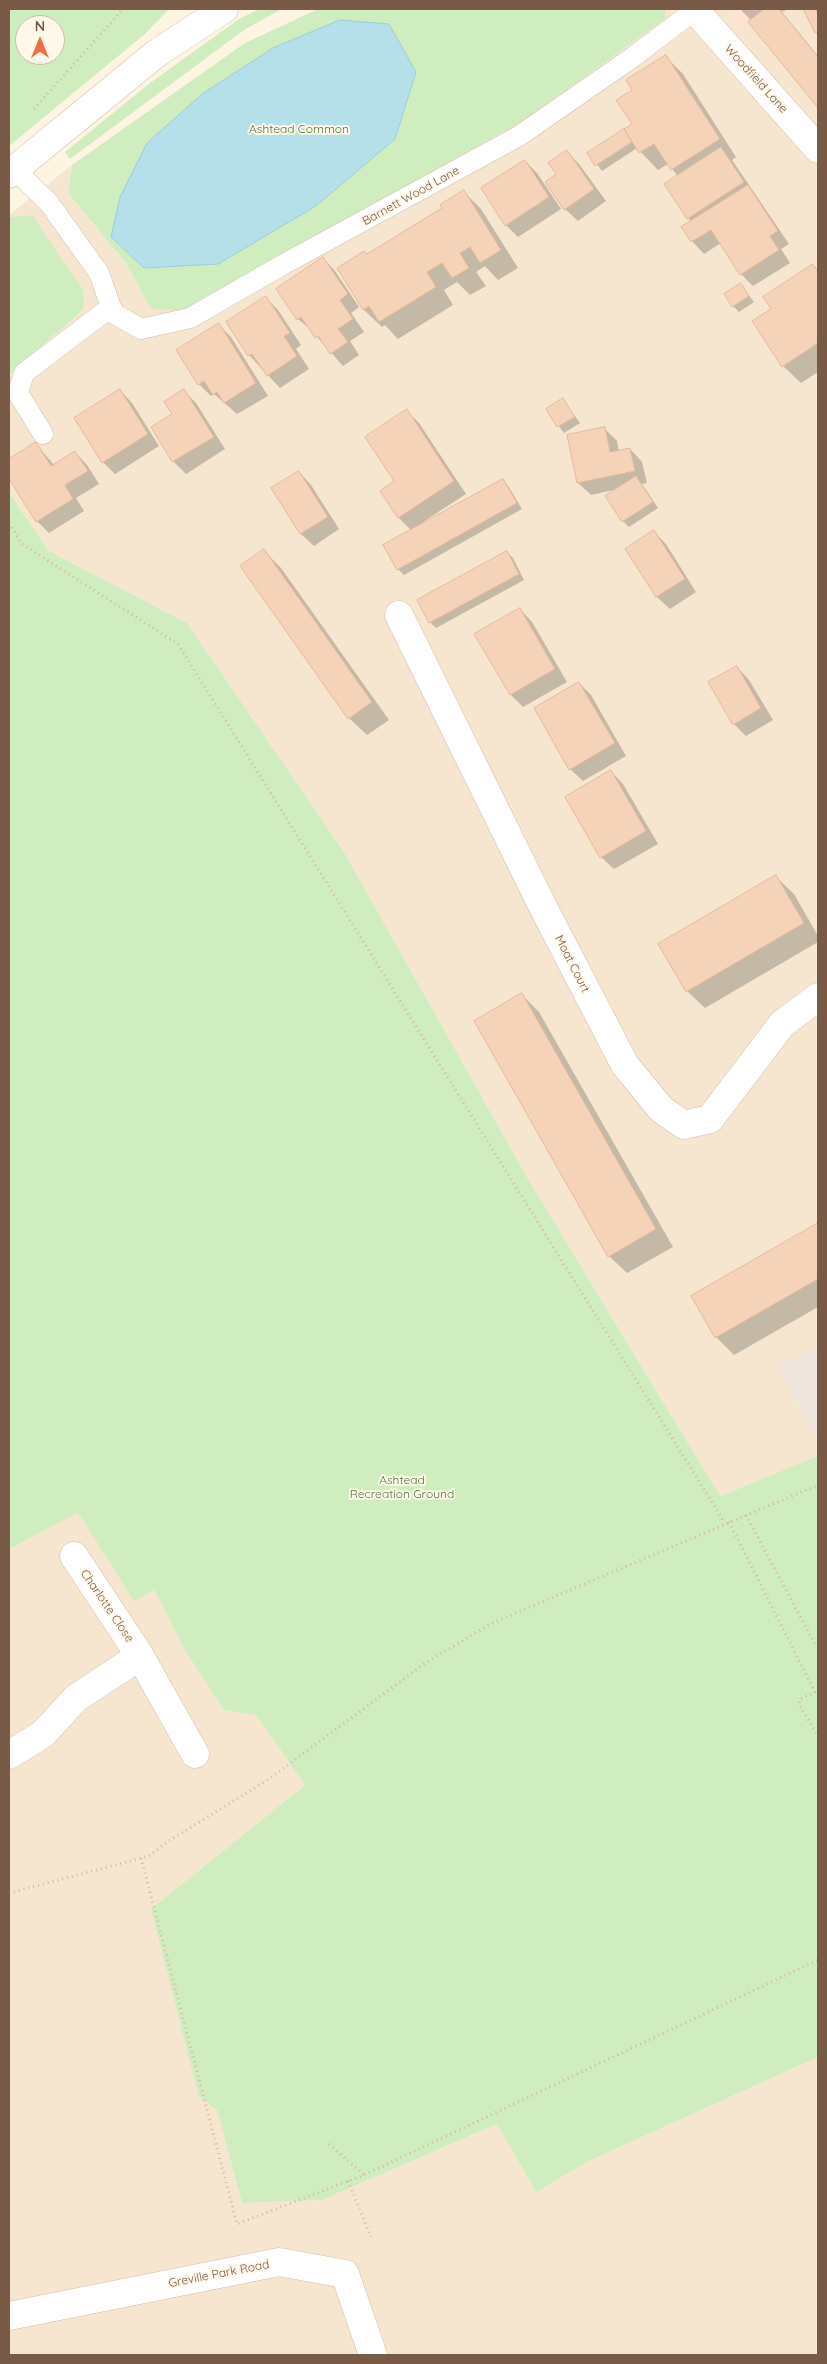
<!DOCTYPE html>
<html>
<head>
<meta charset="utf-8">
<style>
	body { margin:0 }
	#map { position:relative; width:827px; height:2364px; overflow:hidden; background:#fef4e2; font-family:Quicksand,sans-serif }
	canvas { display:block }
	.frame { position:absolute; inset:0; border:10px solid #785a47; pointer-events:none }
	.north { position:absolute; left:15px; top:15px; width:50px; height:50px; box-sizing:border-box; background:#fff8ea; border:1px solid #c9b9a9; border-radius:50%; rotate:0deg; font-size:14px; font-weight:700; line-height:20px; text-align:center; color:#785a47 }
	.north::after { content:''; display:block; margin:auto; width:18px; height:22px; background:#f16d3e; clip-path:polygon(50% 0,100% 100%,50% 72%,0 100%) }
</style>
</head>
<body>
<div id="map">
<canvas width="827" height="2364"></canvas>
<div class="frame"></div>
<div class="north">N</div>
</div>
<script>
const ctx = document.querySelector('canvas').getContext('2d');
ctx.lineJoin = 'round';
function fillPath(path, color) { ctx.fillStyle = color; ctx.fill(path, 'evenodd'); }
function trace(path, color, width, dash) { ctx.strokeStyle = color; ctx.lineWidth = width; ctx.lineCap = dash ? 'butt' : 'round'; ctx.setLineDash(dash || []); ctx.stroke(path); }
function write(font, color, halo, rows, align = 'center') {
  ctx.font = font + ' Quicksand,sans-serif'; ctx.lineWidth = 4; ctx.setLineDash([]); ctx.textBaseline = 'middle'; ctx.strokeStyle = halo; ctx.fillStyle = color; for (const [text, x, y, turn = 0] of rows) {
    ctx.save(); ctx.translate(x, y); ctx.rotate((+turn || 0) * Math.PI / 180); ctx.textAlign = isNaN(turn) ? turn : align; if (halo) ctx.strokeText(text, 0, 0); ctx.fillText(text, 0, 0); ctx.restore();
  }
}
fillPath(new Path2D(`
	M 666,9 L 818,9 L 818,1346 L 778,1366 L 818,1440 L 818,1456 L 720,1496 L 528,1179 L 344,852 L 187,623 L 49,551 L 9,493 L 9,375 L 84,309 L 32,215 L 9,217 L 9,215 L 72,165 L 68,193 L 126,263 L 151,308 L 430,172 L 526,119 L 665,19 Z
	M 9,1338 L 98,1481 L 186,1652 L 224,1710 L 256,1715 L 305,1785 L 151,1909 L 217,2110 L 242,2203 L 322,2200 L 497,2124 L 536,2192 L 591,2160 L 818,2057 L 818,2355 L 9,2355 Z`), '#f6e6d0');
fillPath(new Path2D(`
	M 728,9 L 764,9 L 741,28 Z`), '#ffe3d5');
fillPath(new Path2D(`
	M 818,1346 L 818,1440 L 778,1366 Z`), '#ede5de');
fillPath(new Path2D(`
	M 9,9 L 169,9 L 145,34 L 9,146 ZM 25,25 L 55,25 L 55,55 L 25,55 Z
	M 259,9 L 282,9 L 244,30 L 70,159 L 65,152 L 150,83 L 239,19 Z
	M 318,9 L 666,9 L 665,19 L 526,119 L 184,311 L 151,309 L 126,263 L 68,193 L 72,165 L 245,43 Z
	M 32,215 L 83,290 L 84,309 L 9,375 L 9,217 Z
	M 9,493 L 49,551 L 187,623 L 344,852 L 528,1179 L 720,1496 L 818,1456 L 818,2057 L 591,2160 L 536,2192 L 497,2124 L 322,2200 L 242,2203 L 217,2110 L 199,2097 L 151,1909 L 305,1785 L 256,1715 L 224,1710 L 186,1652 L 154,1590 L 134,1601 L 78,1512 L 9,1549 Z`), '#d0edc0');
const water = new Path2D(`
	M 340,20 L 389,24 L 416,72 L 395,139 L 316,206 L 218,264 L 144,268 L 111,237 L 120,197 L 147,143 L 202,94 L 273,48 Z`);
fillPath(water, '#b5e0e9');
trace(water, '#9bcfdc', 1);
fillPath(new Path2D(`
	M 740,9 L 788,9 L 782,12 L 818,56 L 818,106 L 750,22 L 752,21 Z
	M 810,9 L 815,9 L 818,12 L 818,35 L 805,11 Z
	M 666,57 L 683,74 L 736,157 L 732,160 L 789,244 L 781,249 L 790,263 L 753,286 L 741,274 L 721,243 L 704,254 L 692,241 L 692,222 L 688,218 L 678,176 L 668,164 L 658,170 L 637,148 L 602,171 L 589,154 L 634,125 L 634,90 Z
	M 567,152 L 579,164 L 606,201 L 578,221 L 565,209 L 558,175 Z
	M 525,161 L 537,173 L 561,209 L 518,237 L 506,225 Z
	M 463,191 L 481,209 L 518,268 L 498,280 L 485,266 L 476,272 L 486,286 L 470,295 L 457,282 L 444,290 L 453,305 L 398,339 L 385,325 L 382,327 L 364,310 L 339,268 L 367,255 L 444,208 Z
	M 323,258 L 335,271 L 359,307 L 351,313 L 364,332 L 350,341 L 359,355 L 343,366 L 311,330 L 298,319 Z
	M 813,265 L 818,271 L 818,372 L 801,383 L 783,366 L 773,309 Z
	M 741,285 L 754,302 L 739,312 L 733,306 Z
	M 266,298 L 278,310 L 301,345 L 296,349 L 309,369 L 280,388 L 249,355 Z
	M 219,325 L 231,337 L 268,396 L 237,414 L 214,394 L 211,396 L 199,384 Z
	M 120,390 L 132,403 L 159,446 L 115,474 L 103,462 Z
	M 184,391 L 196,403 L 225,449 L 186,474 L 173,461 L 152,428 L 174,415 Z
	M 563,400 L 580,423 L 564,433 L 547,410 Z
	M 407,411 L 419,423 L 466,494 L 423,522 L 424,523 L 503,480 L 508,486 L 522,509 L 404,575 L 398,569 L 412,531 L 399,518 L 382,492 L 396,482 Z
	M 605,429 L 617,441 L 619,452 L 630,449 L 642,462 L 647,483 L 642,484 L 658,508 L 629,527 L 623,521 L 618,489 L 591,495 L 578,483 Z
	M 36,444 L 54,465 L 75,452 L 87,465 L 99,484 L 76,498 L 84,511 L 49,533 L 37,521 L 9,476 L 9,460 Z
	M 299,472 L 311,485 L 339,529 L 314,546 L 301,534 L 273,489 Z
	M 654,532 L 666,544 L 696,592 L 670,609 L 657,597 L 627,549 Z
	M 264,551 L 281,568 L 389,720 L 367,735 L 349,718 Z
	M 507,552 L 513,558 L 524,580 L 436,628 L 430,622 Z
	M 520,609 L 532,622 L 567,682 L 523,707 L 511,695 Z
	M 737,667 L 749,680 L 773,720 L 746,736 L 734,724 Z
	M 579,683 L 591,695 L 626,756 L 583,781 L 570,769 Z
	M 611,771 L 623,784 L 658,844 L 614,869 L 601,857 Z
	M 776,877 L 794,894 L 818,936 L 818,942 L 705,1008 L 687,991 Z
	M 522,995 L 539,1012 L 673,1247 L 627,1273 L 609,1256 Z
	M 818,1224 L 818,1307 L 734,1355 L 716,1337 L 693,1296 Z`), '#0003');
const building = new Path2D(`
	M 764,9 L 779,9 L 818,57 L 818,108 L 748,22 Z
	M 807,9 L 815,9 L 818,15 L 818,32 L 815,33 L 804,11 Z
	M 666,55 L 720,139 L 671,170 L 654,144 L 639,153 L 624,129 L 632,124 L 616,100 L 632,90 L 626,80 Z
	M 624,129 L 632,142 L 595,166 L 587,153 Z
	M 721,147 L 744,182 L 687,219 L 664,184 Z
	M 567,150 L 594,189 L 564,210 L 545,182 L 556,174 L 548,163 Z
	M 525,160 L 549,197 L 505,226 L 481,188 Z
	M 748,185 L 778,231 L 770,236 L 779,250 L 740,275 L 711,230 L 691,242 L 681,227 Z
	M 464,190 L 501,250 L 480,263 L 470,247 L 460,253 L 469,268 L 452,278 L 442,263 L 427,272 L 436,287 L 379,322 L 369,306 L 363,310 L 337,268 L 364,251 L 367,254 L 442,208 L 440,205 Z
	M 323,257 L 348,294 L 340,300 L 353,319 L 338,329 L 348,342 L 330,354 L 318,336 L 315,338 L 301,317 L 297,320 L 276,289 Z
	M 813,264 L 818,272 L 818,343 L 782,367 L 752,321 L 771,309 L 763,297 Z
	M 741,283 L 749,296 L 732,307 L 724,294 Z
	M 266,296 L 290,333 L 284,336 L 297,356 L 267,376 L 252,354 L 248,356 L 226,322 Z
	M 219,323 L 256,383 L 224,403 L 217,392 L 213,395 L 204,381 L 198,385 L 176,350 Z
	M 120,389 L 148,434 L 102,463 L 74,418 Z
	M 184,389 L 214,437 L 172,462 L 151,427 L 172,414 L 164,402 Z
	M 563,398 L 575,417 L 557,427 L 546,409 Z
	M 407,409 L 454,481 L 398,518 L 380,491 L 394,481 L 365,437 Z
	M 605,427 L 610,452 L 630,448 L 635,471 L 577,483 L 567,435 Z
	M 36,442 L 51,466 L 75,451 L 88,471 L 65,485 L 73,499 L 36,522 L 9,479 L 9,459 Z
	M 299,471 L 328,517 L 300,534 L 271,488 Z
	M 636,476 L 653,502 L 622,522 L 605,496 Z
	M 503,479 L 517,503 L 397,570 L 383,545 Z
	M 654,530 L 685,579 L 656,597 L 625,549 Z
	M 264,549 L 372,702 L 348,719 L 240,566 Z
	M 507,551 L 519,574 L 429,623 L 417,600 Z
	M 520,608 L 555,669 L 510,695 L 474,634 Z
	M 737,666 L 761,708 L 733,725 L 708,682 Z
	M 579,682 L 615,743 L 569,770 L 534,708 Z
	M 611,770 L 646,831 L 600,858 L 565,797 Z
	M 776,875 L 804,923 L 686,992 L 658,944 Z
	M 522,993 L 656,1229 L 608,1257 L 474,1021 Z
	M 818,1223 L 818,1279 L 715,1338 L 691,1296 Z`);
fillPath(building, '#f5d3b8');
trace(building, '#e9b997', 1);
const lane = new Path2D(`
	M 15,170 L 49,203 L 99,273 L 111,307 L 115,314 L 141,329 L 190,318 L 284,264 L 519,136 L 633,57 L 695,10
	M 43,434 L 18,393 L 24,373 L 111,307`);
const street = new Path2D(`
	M 399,615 L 544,909 L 625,1065 L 661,1109 L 684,1125 L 710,1119 L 782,1024 L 818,997
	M 74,1556 L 140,1656 L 195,1754
	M 9,1755 L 43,1734 L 76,1698 L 140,1656
	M 9,2316 L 279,2262 L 345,2274 L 373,2355`);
const secondary = new Path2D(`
	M 694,9 L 818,149
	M 9,174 L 157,53 L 224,9`);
trace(lane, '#d2beab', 21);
trace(street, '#d2beab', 29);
trace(secondary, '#d6bea8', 29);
trace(new Path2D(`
	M 34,109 L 123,9
	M 9,523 L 22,544 L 178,644 L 725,1523
	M 746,1515 L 818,1650
	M 729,1522 L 815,1692 L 800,1699 L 799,1704 L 818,1736
	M 141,1858 L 237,2224 L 364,2175 L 818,1960
	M 9,1893 L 149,1856 L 167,1842 L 269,1779 L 424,1664 L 490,1624 L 818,1485
	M 329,2144 L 364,2175
	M 348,2181 L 371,2237`), '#dab69b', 3, [1, 4]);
trace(lane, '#fff', 20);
trace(street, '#fff', 28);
trace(secondary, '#fff', 28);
write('12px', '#785a47', '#fff8ea', [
	["Woodfield Lane",756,79,48],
	["Barnett Wood Lane",411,196,-29],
	["Moat Court",572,964,63],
	["Charlotte Close",107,1606,56],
	["Greville Park Road",219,2274,-11]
]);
write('12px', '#4b793b', '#fff8ea', [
	["Ashtead Common",299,129],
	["Ashtead",402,1480],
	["Recreation Ground",402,1494]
]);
</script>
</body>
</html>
